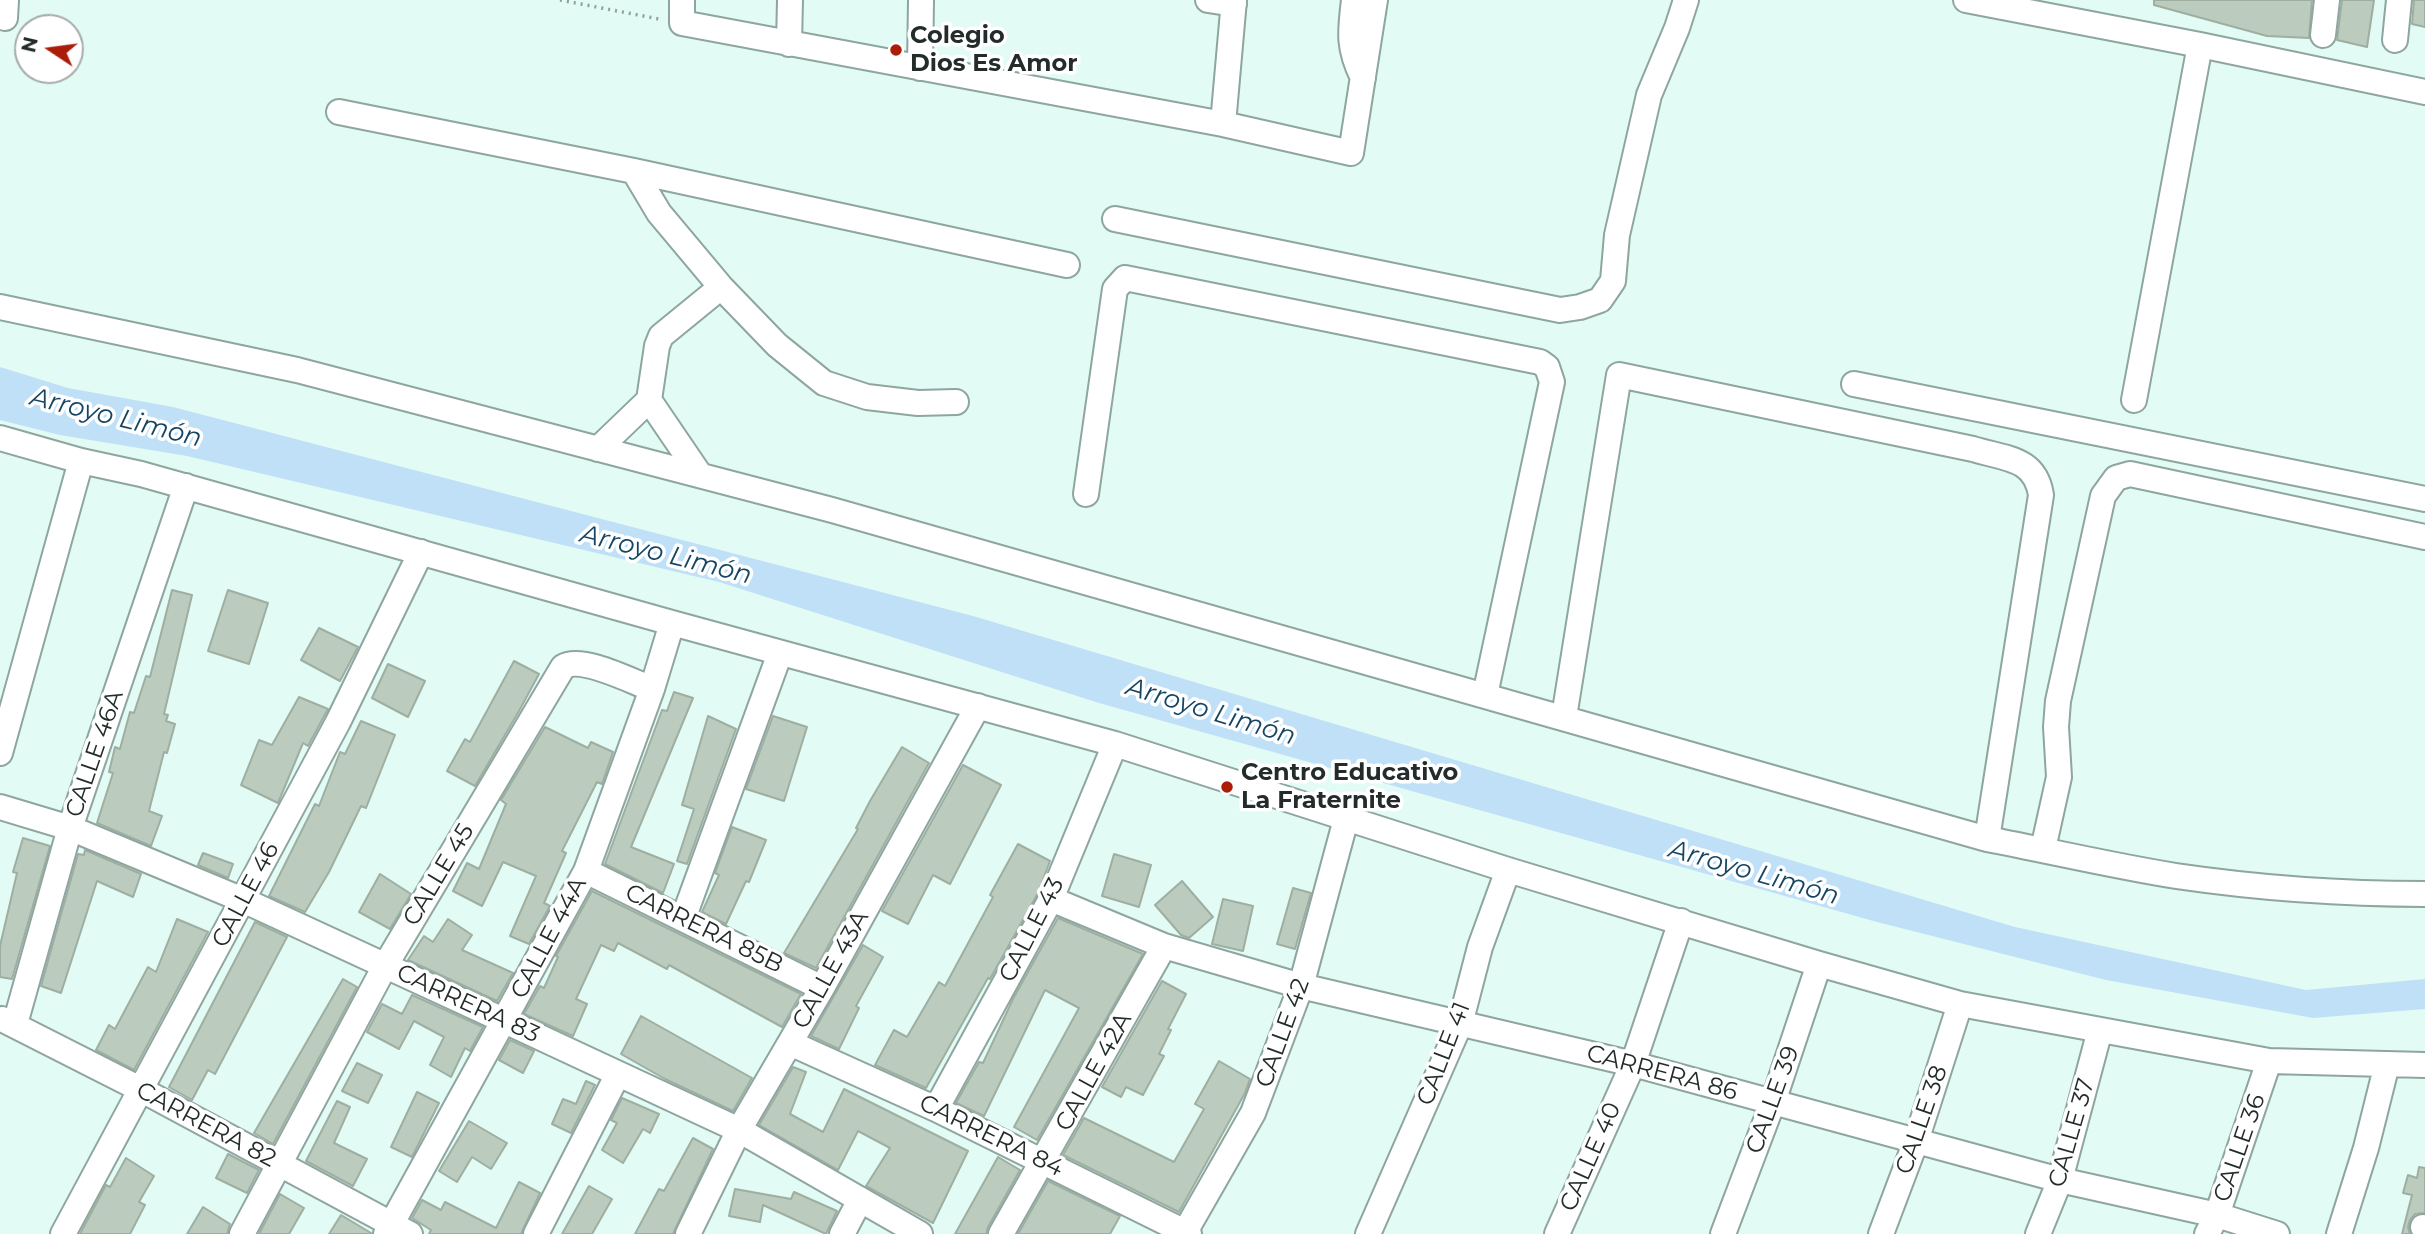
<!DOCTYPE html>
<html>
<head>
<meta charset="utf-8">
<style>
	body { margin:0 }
	#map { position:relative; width:2425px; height:1234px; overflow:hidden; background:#e2fbf5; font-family:Montserrat,sans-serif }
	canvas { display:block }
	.north { position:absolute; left:14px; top:14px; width:70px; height:70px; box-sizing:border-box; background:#fff; border:2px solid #a7abaa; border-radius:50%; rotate:283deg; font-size:19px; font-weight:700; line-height:28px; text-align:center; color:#232c2a }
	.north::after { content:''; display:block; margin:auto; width:24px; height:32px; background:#ac1d09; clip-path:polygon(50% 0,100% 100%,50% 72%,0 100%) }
</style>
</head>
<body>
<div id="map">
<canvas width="2425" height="1234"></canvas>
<div class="north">N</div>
</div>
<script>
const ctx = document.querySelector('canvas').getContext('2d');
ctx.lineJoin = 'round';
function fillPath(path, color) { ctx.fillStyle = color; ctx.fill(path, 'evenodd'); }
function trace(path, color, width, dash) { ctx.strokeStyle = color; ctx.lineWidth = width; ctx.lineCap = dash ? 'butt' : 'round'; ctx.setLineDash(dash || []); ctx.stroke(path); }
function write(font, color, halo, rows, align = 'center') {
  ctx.font = font + ' Montserrat,sans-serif'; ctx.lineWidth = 7; ctx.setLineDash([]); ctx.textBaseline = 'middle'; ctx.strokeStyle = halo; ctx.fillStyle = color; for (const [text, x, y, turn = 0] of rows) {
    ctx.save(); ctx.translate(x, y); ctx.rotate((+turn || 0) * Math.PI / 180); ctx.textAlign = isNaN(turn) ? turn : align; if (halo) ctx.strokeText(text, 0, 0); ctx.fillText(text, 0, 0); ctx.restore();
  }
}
fillPath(new Path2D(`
	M 0,367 L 68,388 L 173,407 L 973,616 L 2015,927 L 2306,990 L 2425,979 L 2425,1009 L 2313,1018 L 2106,980 L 1877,922 L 1099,703 L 719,582 L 187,456 L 60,435 L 0,420 Z`), '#c0e0f8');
const building = new Path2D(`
	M 2154,0 L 2312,0 L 2309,38 L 2267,36 L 2154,5 Z
	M 2342,0 L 2374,0 L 2367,47 L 2337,40 Z
	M 2414,0 L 2425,0 L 2425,27 L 2412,24 Z
	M 172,590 L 192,595 L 164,714 L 168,715 L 166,721 L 175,724 L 167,753 L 164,752 L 149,811 L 162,816 L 151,846 L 97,823 L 113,773 L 109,772 L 115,747 L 120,749 L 130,712 L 134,713 L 146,676 L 150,677 Z
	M 228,590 L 268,603 L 249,664 L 208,651 Z
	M 319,628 L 358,647 L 340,681 L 301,660 Z
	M 514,661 L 539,674 L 519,711 L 475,786 L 447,771 L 465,739 L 470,742 Z
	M 388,664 L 425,681 L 408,717 L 372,698 Z
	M 674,692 L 693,698 L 631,847 L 674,864 L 663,893 L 605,864 L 662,710 L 667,711 Z
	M 299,697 L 328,709 L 308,746 L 303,743 L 278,803 L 241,785 L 259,740 L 272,745 Z
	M 708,716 L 736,729 L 687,864 L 677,861 L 694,809 L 682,805 Z
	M 773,716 L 807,727 L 784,801 L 746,789 Z
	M 361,721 L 395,735 L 366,808 L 361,806 L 329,872 L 305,912 L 269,896 L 315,804 L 319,806 L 340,752 L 345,754 Z
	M 545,727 L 588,748 L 591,742 L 613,752 L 602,784 L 597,782 L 562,851 L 566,853 L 544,903 L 550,906 L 529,944 L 510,936 L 536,876 L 503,862 L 482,906 L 453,891 L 467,863 L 479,869 L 506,804 L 501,800 Z
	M 902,747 L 929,763 L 816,968 L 784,953 L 858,829 L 856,828 L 870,801 Z
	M 963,765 L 1001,785 L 950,884 L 933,875 L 908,924 L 882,911 Z
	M 732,827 L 766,840 L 749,882 L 746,881 L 726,924 L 702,912 L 719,875 L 715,873 Z
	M 23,838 L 50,846 L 12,979 L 0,977 L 0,946 L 17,873 L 13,872 Z
	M 1018,844 L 1050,861 L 1038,893 L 990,979 L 988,978 L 926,1088 L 875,1065 L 894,1030 L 907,1037 L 939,982 L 945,986 L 993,897 L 990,895 Z
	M 85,850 L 141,874 L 133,897 L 97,881 L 61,993 L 41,986 L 78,854 L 84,855 Z
	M 203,853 L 233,864 L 228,878 L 198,865 Z
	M 1114,854 L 1151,865 L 1139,907 L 1102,896 Z
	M 380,874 L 411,894 L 390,929 L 359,912 Z
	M 1182,881 L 1213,917 L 1189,938 L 1181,935 L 1155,905 Z
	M 1293,888 L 1311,893 L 1295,949 L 1277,944 Z
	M 592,891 L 801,994 L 782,1027 L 669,965 L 667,969 L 618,943 L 614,951 L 601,945 L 576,999 L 587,1004 L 573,1036 L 524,1014 L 540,986 L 544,988 L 558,957 L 556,956 Z
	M 1223,899 L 1253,906 L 1243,951 L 1212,944 Z
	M 1058,918 L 1143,954 L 1037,1140 L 1014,1127 L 1079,1008 L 1045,990 L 984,1116 L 956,1103 L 979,1062 L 983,1063 L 1013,999 Z
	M 177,919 L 208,932 L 134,1070 L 96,1050 L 109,1025 L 115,1029 L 148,967 L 156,972 Z
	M 448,919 L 472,935 L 462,950 L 513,973 L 497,1001 L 408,960 L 424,936 L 433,942 Z
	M 255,922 L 287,937 L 215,1074 L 208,1070 L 192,1100 L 169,1087 Z
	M 863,945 L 883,957 L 856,1006 L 859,1008 L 839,1049 L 811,1036 Z
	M 343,979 L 357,987 L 273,1144 L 254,1133 Z
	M 1162,981 L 1186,994 L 1168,1029 L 1171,1030 L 1159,1054 L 1164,1056 L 1143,1095 L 1126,1087 L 1121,1097 L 1102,1087 Z
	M 412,995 L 483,1027 L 470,1051 L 465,1048 L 451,1077 L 430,1065 L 444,1037 L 414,1021 L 399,1049 L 367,1032 L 382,1004 L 402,1014 Z
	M 641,1016 L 752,1078 L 733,1111 L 665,1079 L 621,1054 Z
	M 510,1040 L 534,1051 L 523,1073 L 499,1060 Z
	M 1219,1061 L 1250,1079 L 1245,1093 L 1179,1212 L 1063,1155 L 1084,1118 L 1174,1162 L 1204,1109 L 1195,1104 Z
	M 357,1063 L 382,1075 L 368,1103 L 342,1091 Z
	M 793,1067 L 806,1072 L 790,1114 L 823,1132 L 844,1089 L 968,1151 L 933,1223 L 866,1186 L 890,1148 L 858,1131 L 838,1170 L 759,1125 Z
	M 586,1081 L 595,1085 L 571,1133 L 552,1124 L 563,1099 L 576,1104 Z
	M 417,1092 L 439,1103 L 412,1157 L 391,1147 Z
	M 622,1098 L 659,1114 L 650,1133 L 643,1129 L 623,1163 L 602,1150 L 617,1123 L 611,1120 Z
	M 337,1101 L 350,1107 L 334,1143 L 367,1159 L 353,1186 L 306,1161 Z
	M 469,1121 L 507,1143 L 491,1169 L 472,1157 L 457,1182 L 439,1171 Z
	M 693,1138 L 713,1149 L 673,1234 L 635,1234 L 659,1189 L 664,1191 Z
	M 228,1154 L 259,1170 L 247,1193 L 216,1178 Z
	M 998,1157 L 1020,1170 L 988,1227 L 986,1234 L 955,1234 Z
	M 126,1158 L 154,1176 L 139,1202 L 145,1205 L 130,1234 L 80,1234 L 106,1185 L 110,1187 Z
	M 2419,1167 L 2425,1168 L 2425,1213 L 2415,1214 L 2410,1220 L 2408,1227 L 2410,1234 L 2402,1234 L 2412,1195 L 2403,1193 L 2408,1175 L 2417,1178 Z
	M 1048,1181 L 1120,1216 L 1110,1234 L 1018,1234 Z
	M 519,1182 L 540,1193 L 521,1234 L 429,1234 L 431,1230 L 412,1218 L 422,1200 L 441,1210 L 445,1202 L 496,1228 Z
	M 589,1186 L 612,1199 L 592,1234 L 562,1234 Z
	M 735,1189 L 791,1199 L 794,1192 L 837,1211 L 826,1234 L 763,1205 L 760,1222 L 729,1216 Z
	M 280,1194 L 304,1208 L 289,1234 L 259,1234 Z
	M 203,1207 L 230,1224 L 227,1234 L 187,1234 Z
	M 341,1215 L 371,1233 L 371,1234 L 329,1234 Z`);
fillPath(building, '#bbccbe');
trace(building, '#9eafa1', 2);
const minor = new Path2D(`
	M 682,0 L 682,23 L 1223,124 L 1351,153 L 1375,0
	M 1208,0 L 1234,4
	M 1354,0 C 1350,32 1348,48 1363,78
	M 1966,0 L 2200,45 L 2425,92
	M 5,18 L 6,0
	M 2323,35 L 2327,0
	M 2395,40 L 2399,0
	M 789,44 L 790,0
	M 920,68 L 921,0
	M 339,112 L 634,171 L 1067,265
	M 1223,124 L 1234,0
	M 634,171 L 659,213 L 721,287 L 661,336 L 657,346 L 649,400 L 700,475
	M 1115,219 L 1560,310 L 1580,307 L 1600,300 L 1613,281 L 1617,235 L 1649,95 L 1677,28 L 1686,0
	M 721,287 L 777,345 L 824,383 L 867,397 L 918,403 L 956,402
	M 0,307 L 297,370 L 832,510 L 1987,839 C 2050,851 2113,866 2176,876 C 2258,888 2342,894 2425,894
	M 1854,384 L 2425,499
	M 2134,400 L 2200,45
	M 0,438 L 81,461 L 141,474 L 672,623 L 1115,744 L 1508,870 L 1819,964 L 1960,1004 L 2269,1061 L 2425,1065
	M 598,449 L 649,400
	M 1086,494 L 1115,289 L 1125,278 L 1540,362 L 1547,367 L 1552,382 L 1485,695
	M 1564,717 L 1619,375 L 1973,449 C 2005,459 2035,457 2041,495 L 1987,839
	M 0,753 L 81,461
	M 0,807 L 70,828 L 243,900 L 505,1021 L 739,1130 L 920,1234
	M 2043,849 L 2059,777 L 2056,727 L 2058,701 L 2103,496 L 2116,478 L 2130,474 L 2425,537
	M 586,871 L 822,988
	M 1051,899 L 1164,946 L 1301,986 L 1633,1064 L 2060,1180 L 2217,1215 L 2277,1234
	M 683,919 L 780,653
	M 2,1019 L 140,1089 L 410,1234
	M 15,1024 L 70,828 L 186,486
	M 790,1043 L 936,1109 L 1189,1234
	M 936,1109 L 1051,899 L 1115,744
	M 2423,1227 L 2425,1228
	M 1185,1232 L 1253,1113 L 1301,986 L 1346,819
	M 63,1234 L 338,722 L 421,552
	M 242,1234 L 385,966 L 563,667 C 581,655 631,681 652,689
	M 386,1234 L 586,871 L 652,689 L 672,623
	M 536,1234 L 618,1074
	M 688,1234 L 739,1130 L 822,988 L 978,706
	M 842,1234 L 860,1200
	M 1001,1234 L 1164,946
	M 1368,1234 L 1460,1024 L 1480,947 L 1508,870
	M 1557,1234 L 1633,1064 L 1681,921
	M 1723,1234 L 1773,1102 L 1819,964
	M 1881,1234 L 1916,1141 L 1960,1004
	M 2038,1234 L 2060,1180 L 2100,1030
	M 2207,1234 L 2217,1215 L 2269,1061
	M 2339,1234 L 2366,1148 L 2387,1064`);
trace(minor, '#8ea5a0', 28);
trace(new Path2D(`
	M 560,0 L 659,19`), '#8ea09b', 3.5, [2, 5]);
trace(minor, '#fff', 24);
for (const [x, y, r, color] of [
	[896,50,7,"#ac1d09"],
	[1227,787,7,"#ac1d09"]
]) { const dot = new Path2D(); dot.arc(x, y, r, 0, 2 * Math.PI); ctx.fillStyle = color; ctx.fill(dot); trace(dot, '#fff', 2.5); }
write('bold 24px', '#232c2a', '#fff', [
	["Colegio",910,36],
	["Dios Es Amor",910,64],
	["Centro Educativo",1241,773],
	["La Fraternite",1241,801]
], 'left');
write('24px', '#232c2a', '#fff', [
	["CALLE 46A",95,754,-71],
	["CALLE 45",439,875,-59],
	["CALLE 46",246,895,-62],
	["CARRERA 85B",704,929,26],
	["CALLE 43",1032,930,-63],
	["CALLE 44A",549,938,-62],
	["CALLE 43A",831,970,-61],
	["CARRERA 83",468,1004,25],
	["CALLE 42",1283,1033,-70],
	["CALLE 41",1444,1054,-69],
	["CALLE 42A",1094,1072,-61],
	["CARRERA 86",1662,1073,15],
	["CALLE 39",1773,1100,-70],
	["CALLE 38",1922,1120,-71],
	["CARRERA 82",206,1125,28],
	["CALLE 37",2072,1133,-74],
	["CARRERA 84",991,1136,26],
	["CALLE 36",2240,1148,-71],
	["CALLE 40",1591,1157,-66]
]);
write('italic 26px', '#154563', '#fff', [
	["Arroyo Limón",116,418,14],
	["Arroyo Limón",666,555,14],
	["Arroyo Limón",1211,712,17],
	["Arroyo Limón",1754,873,16]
]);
</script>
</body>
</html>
